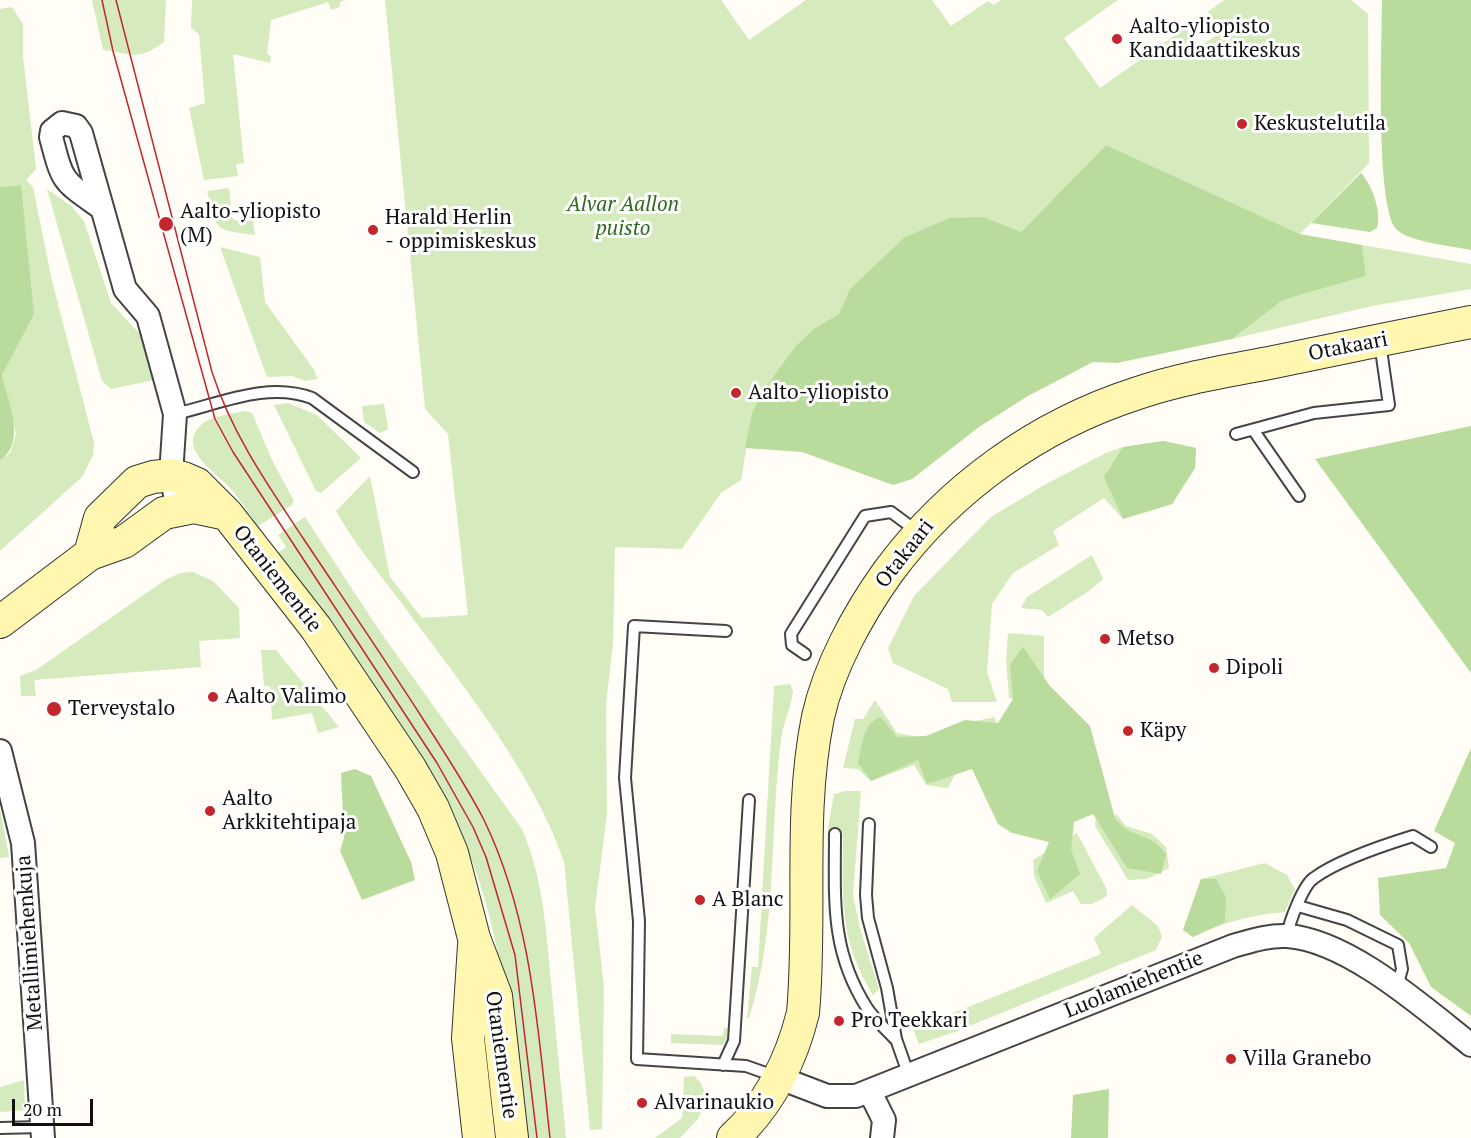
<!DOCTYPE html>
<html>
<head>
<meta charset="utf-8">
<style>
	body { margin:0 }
	#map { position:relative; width:1471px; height:1138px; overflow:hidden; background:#fffdf5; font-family:"PT Serif",serif }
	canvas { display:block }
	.scale { position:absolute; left:12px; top:1099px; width:81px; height:27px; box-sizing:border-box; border:3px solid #111; border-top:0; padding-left:8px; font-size:18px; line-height:21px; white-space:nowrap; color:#111; -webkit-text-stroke:4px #fff; paint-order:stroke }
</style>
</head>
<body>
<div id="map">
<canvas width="1471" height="1138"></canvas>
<div class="scale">20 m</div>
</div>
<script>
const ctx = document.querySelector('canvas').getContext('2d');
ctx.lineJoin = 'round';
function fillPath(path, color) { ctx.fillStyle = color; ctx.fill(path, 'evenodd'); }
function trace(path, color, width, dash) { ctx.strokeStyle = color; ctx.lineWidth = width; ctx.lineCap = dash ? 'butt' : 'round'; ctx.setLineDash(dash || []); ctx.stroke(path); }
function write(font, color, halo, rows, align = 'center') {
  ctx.font = font + ' "PT Serif",serif'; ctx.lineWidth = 6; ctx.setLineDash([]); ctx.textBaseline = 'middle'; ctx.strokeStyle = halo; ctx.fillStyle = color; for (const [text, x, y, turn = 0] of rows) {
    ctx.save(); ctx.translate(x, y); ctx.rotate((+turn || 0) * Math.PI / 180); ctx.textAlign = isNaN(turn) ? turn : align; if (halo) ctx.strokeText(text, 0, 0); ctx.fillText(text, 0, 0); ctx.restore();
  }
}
fillPath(new Path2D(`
	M 92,0 L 166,0 L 164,42 C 138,61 133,54 103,50 Z
	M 192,0 L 346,0 L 340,2 L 340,7 L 331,10 L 328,2 L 271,20 L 267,54 L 271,56 L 270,63 L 233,54 L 244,163 L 236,164 L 238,176 L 204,180 L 189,108 L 205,103 L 199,34 L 191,28 Z
	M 385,0 L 721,0 L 749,40 L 806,0 L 932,0 L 951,26 L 988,1 L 994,5 L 1001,0 L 1118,0 L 1064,38 L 1100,88 L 1185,28 L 1199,47 L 1221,32 L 1208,12 L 1224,0 L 1351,0 L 1368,14 L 1369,163 L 1300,234 L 1106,145 L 1021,232 L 752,413 L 741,480 L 721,493 L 682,549 L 615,547 L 613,643 L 606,704 L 607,814 L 595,908 L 604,986 L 602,1129 L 590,1130 L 564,862 C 533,769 452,672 394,593 C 373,566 353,541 336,511 L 370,476 L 390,577 L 422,618 L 468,615 L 448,434 L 425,409 Z
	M 12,7 L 23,24 L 23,56 L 36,169 L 26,180 L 33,187 L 52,281 L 94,443 L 93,455 L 82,477 L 0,551 L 0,461 L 10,453 L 16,434 L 2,375 L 17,345 L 21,185 L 0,187 L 0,9 Z
	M 229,188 L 232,218 L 237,221 L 253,220 L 255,235 C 212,229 218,232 207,191 Z
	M 47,189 L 71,206 L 84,221 L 111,303 L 139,333 L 154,380 L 111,389 L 102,381 Z
	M 1362,245 L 1471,264 L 1471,289 L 1372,306 L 1232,339 L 1283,300 L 1366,276 Z
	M 220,247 L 260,257 L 265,302 L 315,371 L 317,379 L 305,381 L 292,376 L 267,377 Z
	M 288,403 L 317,415 L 361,458 L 321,493 L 316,491 L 274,405 Z
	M 384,404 L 388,429 L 380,433 L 364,422 L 362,406 Z
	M 245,411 L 252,413 L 272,460 L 294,501 L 292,505 L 258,526 C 249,514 241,500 230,488 C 217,473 176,449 201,425 C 210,416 232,414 245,411 Z
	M 1163,441 L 1196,448 L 1195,468 L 1172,504 L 1123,519 L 1104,498 L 1053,531 L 1059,545 L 1013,573 L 992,604 L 987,672 L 997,702 L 952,702 L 948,689 L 893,663 L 888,648 L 914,596 L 991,517 L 1046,484 L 1106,453 L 1123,447 Z
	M 305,517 L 379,630 L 522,829 C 543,878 546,929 551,982 C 556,1034 561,1086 566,1138 L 523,1138 C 511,1049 506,955 475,869 C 459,826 436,788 412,749 C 370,681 324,618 278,553 L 286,547 L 278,535 Z
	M 1092,555 L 1103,579 L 1089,591 L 1048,617 L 1042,610 L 1021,608 L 1027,597 Z
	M 193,572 L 213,581 L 239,608 L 240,638 L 199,641 L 201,667 L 34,680 L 36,696 L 21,696 L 20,676 L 36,670 L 165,580 L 180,573 Z
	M 1008,633 L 1044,636 L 1044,705 L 1009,698 L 1006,659 Z
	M 261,650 L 276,650 L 339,727 L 318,733 L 312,713 L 272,720 L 270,686 L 264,686 Z
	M 790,684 L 793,691 C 791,708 783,723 781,740 C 769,834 778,926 749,1018 L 747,1018 L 752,967 L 758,967 L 774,686 Z
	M 875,700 L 897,733 L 929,739 L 966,723 L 995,717 L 997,727 L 966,753 L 948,788 L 926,785 L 914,765 L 871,781 L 858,769 L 843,768 L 855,719 L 863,719 Z
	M 845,791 L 861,791 L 853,895 L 860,928 L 879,989 L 873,995 C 838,938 843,898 843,834 L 827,834 L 834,794 Z
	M 0,808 L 9,857 L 0,858 Z
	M 1096,813 L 1117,815 L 1126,826 L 1152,834 L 1166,847 L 1169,868 L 1147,879 L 1128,880 L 1095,826 Z
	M 1077,833 L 1106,888 L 1107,896 L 1092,904 L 1081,904 L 1073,891 L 1046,903 L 1034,876 L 1033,860 Z
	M 1265,863 L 1287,875 L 1295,889 L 1285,912 C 1251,915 1224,922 1193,937 L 1183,930 L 1201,879 Z
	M 1132,905 L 1158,926 L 1162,937 L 1156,950 L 952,1033 L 919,1044 L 913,1029 L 1101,954 L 1094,938 Z
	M 724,1028 L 729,1028 L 728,1038 L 723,1045 L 671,1043 L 671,1034 L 723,1036 Z
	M 694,1076 L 701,1083 L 707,1098 L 698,1119 L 680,1138 L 655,1138 L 682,1118 L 684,1077 Z
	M 24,1080 L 25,1110 L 0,1112 L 0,1087 Z`), '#d5ebbd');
fillPath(new Path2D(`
	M 1382,0 L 1471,0 L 1471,250 C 1453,246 1408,242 1396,229 C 1375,204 1382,40 1382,0 Z
	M 1106,145 L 1300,234 L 1362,245 L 1366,276 L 1283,300 L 1232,339 L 1117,363 L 1093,362 L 1028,396 L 979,427 L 912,479 L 893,485 L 802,452 L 745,448 L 752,413 L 765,388 L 796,346 L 814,329 L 839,314 L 850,289 L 905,237 L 950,218 L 983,217 L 1021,232 Z
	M 1361,173 C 1372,184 1382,213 1377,228 L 1370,232 L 1311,223 Z
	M 21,185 L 34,314 L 2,375 C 8,403 27,441 0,461 L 0,187 Z
	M 1471,426 L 1471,673 L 1315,459 Z
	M 1163,441 L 1196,448 L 1195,468 L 1172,504 L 1123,519 L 1104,477 L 1123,447 Z
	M 1023,647 L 1050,686 L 1090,726 L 1115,818 C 1132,841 1147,829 1166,854 L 1161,874 L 1127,868 L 1093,814 L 1074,822 L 1071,850 L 1080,874 L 1050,899 L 1037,871 L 1049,842 L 1012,833 L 998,824 L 972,769 L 927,784 L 918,760 L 871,781 L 858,763 C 862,746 863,722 881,717 L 897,737 L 926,736 L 965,720 L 998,723 L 1013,699 L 1010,664 Z
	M 1471,748 L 1471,1016 L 1431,987 L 1409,943 L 1380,915 L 1378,878 L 1446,868 L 1455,843 L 1434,831 Z
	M 355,769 L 371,776 L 411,862 L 415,880 L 362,900 L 340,851 L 344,838 L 341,773 Z
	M 1201,879 L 1216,879 L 1226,897 L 1225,922 L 1193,937 L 1183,930 Z
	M 1109,1089 L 1108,1138 L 1071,1138 L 1073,1095 Z`), '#b9dc9c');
const lane = new Path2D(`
	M 175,414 C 219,404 268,381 312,398 L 413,472
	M 1254,431 L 1299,496
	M 1236,434 L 1314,413 L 1389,405 L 1380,343
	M 726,631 L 634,626 L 625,778 L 639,921 L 637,1059 L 746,1066 L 777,1077
	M 805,654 L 792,645 L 791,634 L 865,516 L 891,512 L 918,532
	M 869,824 L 866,895 L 868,918 L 887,988 L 896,1039 L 909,1076
	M 835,834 C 835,900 830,950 867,1008 C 875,1020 886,1029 895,1039
	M 1298,906 L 1347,920 L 1398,945 L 1402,969 L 1397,987
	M 1287,936 C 1289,923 1303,885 1314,878 C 1338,860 1384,845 1413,836 L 1431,847
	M 723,1065 L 734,1041 L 749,800
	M 0,1128 L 42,1127`);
const street = new Path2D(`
	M 100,207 C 62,180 63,183 51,137 L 52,131 L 62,123 L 76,126 L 81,133 L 125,289 L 148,316 L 175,414 L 171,475 L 178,509
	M 0,751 L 23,843 L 43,1138
	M 780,1078 L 827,1096 L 856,1096 L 1233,946 C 1251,941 1268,935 1287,936 C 1348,940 1424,1008 1471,1045
	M 870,1092 L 884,1120 L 882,1138`);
const secondary = new Path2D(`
	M 90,554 L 100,518 L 137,482 L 153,477 L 171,475 L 183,478 L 197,484 L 227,514 L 316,628 L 410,768 L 433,808 L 452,853 L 474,938 L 496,996 L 512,1138
	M 0,622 L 90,554 L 124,542 L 164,513 L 194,507 L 227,514
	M 474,945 L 468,1038 L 479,1138
	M 733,1138 C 770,1104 791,1061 803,1013 C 812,914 798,815 818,717 C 829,667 858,614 888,572 C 950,488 1038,425 1138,393 C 1182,378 1228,371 1274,362 C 1340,348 1405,335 1471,322`);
trace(lane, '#444', 14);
trace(street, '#444', 26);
trace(secondary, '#333', 34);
trace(lane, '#fff', 10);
trace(street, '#fff', 22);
trace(secondary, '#fff6b0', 32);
trace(new Path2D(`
	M 102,0 L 113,51 L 215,419 L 233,452 L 437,763 L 473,827 L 486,857 L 515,955 L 537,1138
	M 116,0 L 212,372 C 232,434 267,484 303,538 C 343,598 384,658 423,719 C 444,752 466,785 484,820 C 532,919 538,1031 550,1138`), '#c4262e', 1.5);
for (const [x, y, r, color] of [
	[1117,39,6,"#c4262e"],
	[1242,124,6,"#c4262e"],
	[166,224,8,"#c4262e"],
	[373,230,6,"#c4262e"],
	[736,393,6,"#c4262e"],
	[1105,639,6,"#c4262e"],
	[1214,668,6,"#c4262e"],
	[213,697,6,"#c4262e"],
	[54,709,8,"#c4262e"],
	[1128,731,6,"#c4262e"],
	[210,811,6,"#c4262e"],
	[700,900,6,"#c4262e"],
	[839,1021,6,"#c4262e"],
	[1231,1059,6,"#c4262e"],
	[642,1103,6,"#c4262e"]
]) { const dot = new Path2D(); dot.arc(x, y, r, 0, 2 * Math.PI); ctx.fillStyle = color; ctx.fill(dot); trace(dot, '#fff', 2); }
write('21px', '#111', '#fff', [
	["Aalto-yliopisto",1129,27],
	["Kandidaattikeskus",1129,51],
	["Keskustelutila",1254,124],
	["Aalto-yliopisto",180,212],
	["(M)",180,236],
	["Harald Herlin",385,218],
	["- oppimiskeskus",385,242],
	["Aalto-yliopisto",748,393],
	["Metso",1117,639],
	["Dipoli",1226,668],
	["Aalto Valimo",225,697],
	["Terveystalo",68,709],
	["Käpy",1140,731],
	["Aalto",222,799],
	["Arkkitehtipaja",222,823],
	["A Blanc",712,900],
	["Pro Teekkari",851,1021],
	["Villa Granebo",1243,1059],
	["Alvarinaukio",654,1103]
], 'left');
write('italic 21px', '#2f6b1f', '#fff', [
	["Alvar Aallon",623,205],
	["puisto",623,229]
]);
write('21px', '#111', '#fff', [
	["Otakaari",1348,347,-11],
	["Otakaari",905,554,-52],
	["Otaniementie",277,579,52],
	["Metallimiehenkuja",30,943,-94],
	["Luolamiehentie",1134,985,-22],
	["Otaniementie",501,1055,82]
]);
</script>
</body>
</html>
